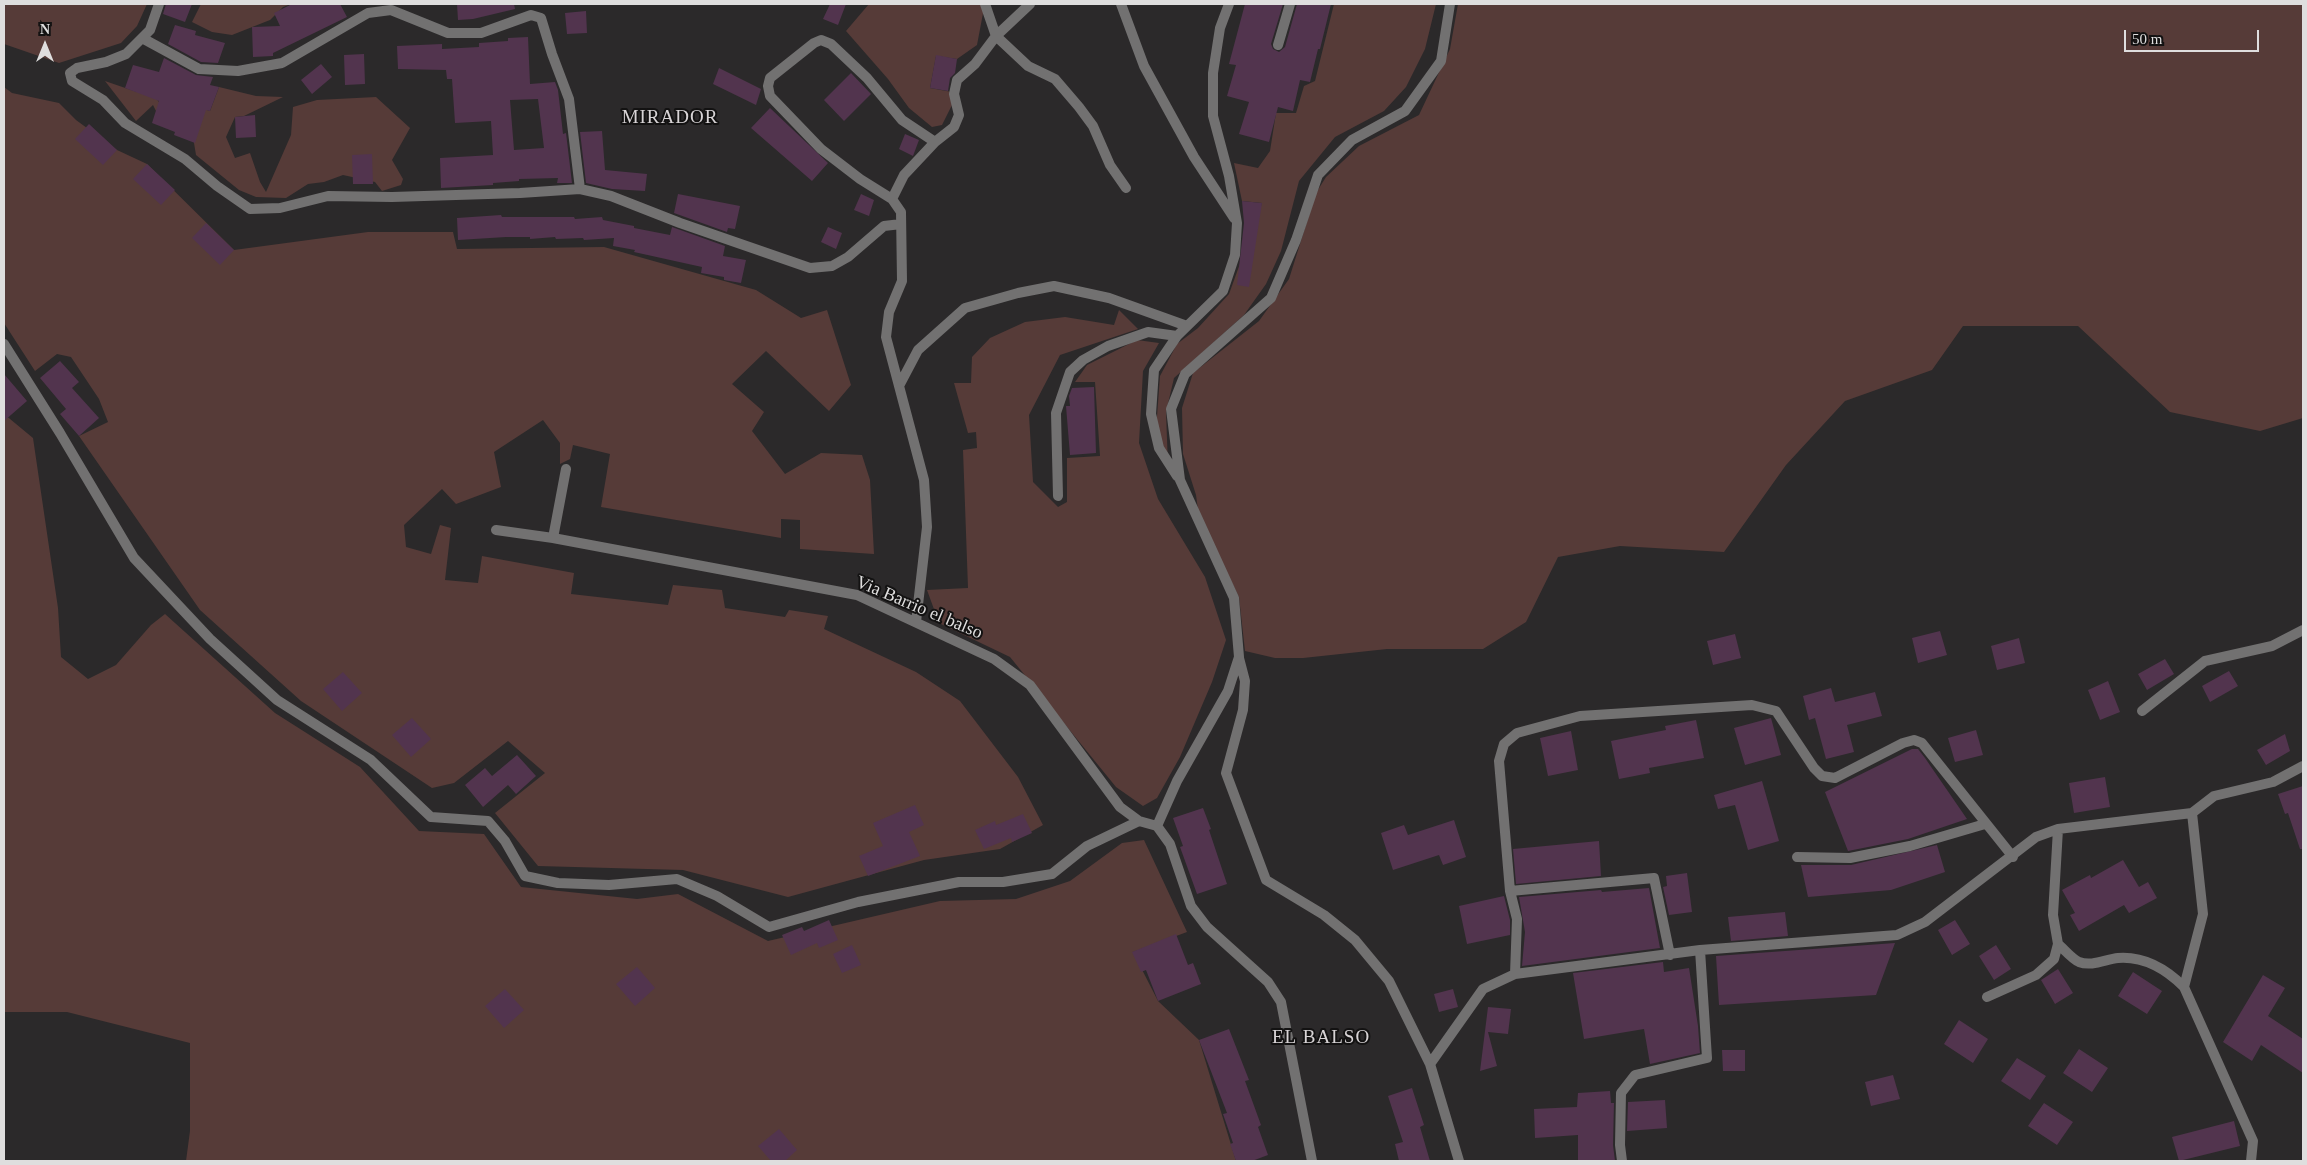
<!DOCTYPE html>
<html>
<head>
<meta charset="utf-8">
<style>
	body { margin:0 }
	#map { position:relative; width:2307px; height:1165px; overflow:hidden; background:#2b292a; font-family:Georgia,serif }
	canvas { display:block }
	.frame { position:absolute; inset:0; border:5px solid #dfdede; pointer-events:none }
	.north { position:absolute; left:20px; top:20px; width:50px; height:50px; -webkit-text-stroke:4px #131212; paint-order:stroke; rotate:0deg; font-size:14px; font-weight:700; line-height:20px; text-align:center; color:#dfdede }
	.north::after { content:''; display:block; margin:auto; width:18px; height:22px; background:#dfdede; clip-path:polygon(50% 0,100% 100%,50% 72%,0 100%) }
	.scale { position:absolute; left:2124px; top:30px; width:135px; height:22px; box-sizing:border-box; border:2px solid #dfdede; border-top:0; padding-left:6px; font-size:15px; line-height:18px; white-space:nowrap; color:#dfdede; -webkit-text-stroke:4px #131212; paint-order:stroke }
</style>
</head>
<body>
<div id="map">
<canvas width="2307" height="1165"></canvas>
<div class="frame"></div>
<div class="north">N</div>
<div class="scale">50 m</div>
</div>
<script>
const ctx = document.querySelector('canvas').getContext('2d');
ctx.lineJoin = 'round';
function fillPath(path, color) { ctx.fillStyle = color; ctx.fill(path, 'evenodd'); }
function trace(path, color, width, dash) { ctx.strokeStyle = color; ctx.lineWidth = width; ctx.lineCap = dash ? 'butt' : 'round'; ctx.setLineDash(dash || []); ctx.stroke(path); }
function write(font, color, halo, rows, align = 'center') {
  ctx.font = font + ' Georgia,serif'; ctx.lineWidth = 4; ctx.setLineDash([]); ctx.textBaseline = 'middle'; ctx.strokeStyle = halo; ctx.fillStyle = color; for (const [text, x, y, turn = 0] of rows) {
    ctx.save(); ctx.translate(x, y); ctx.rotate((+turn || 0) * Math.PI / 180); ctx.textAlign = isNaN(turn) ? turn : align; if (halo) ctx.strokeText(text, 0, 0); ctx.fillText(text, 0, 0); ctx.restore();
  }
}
fillPath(new Path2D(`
	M 4,4 L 147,4 L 137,26 L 121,43 L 59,63 L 4,44 Z
	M 201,4 L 291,4 L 283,7 L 270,20 L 232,35 L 212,32 L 192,22 Z
	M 869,4 L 983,4 L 984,8 L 977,45 L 957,59 L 936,56 L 930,88 L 952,92 L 952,105 L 942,125 L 932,127 L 909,108 L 888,79 L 846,31 Z
	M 1334,4 L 1436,4 L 1425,49 L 1406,87 L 1384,111 L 1335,137 L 1299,181 L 1281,251 L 1266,284 L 1244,315 L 1174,378 L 1166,412 L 1168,466 L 1156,430 L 1160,376 L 1177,344 L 1198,328 L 1229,294 L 1262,203 L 1242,201 L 1234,163 L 1258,168 L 1270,151 L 1276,113 L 1296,113 L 1304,86 L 1315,81 Z
	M 1458,4 L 2303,4 L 2303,418 L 2260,431 L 2170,412 L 2078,326 L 1963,326 L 1932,370 L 1845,401 L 1786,465 L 1724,552 L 1620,546 L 1558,557 L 1526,622 L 1483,649 L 1387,649 L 1303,658 L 1275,658 L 1245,651 L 1239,597 L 1199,517 L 1196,495 L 1183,454 L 1182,408 L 1193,373 L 1259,321 L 1289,279 L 1316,193 L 1326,177 L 1359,146 L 1419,115 L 1450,49 Z
	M 105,81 L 134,91 L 154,96 L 159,102 L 189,104 L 210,111 L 219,87 L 256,96 L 283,97 L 244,116 L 235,117 L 226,137 L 235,158 L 250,153 L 260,182 L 266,192 L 291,135 L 293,107 L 317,100 L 376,97 L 410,128 L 392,160 L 403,179 L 401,185 L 382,191 L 375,182 L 343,175 L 324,182 L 308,184 L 286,198 L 256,197 L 239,190 L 196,155 L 193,137 L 164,127 L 153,105 L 136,121 Z
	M 4,87 L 12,93 L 59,103 L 76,120 L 117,150 L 147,164 L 234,250 L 368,232 L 453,232 L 457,249 L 604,247 L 756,290 L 801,318 L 827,310 L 851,385 L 829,411 L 766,351 L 732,384 L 764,412 L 752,431 L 785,474 L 821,453 L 862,455 L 870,480 L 874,554 L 800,549 L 800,520 L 781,519 L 781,538 L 601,507 L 610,454 L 573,445 L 570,459 L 560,464 L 560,443 L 543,420 L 494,452 L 501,487 L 456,504 L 442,489 L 404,525 L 406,547 L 431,554 L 440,525 L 451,528 L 445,580 L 478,583 L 482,556 L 574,573 L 571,594 L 668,605 L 673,585 L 722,590 L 725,608 L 785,617 L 789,610 L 828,616 L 824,629 L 916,672 L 960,701 L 1018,777 L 1043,825 L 1000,849 L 924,860 L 788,897 L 683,870 L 538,866 L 495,813 L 545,773 L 508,741 L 454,783 L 432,788 L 301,701 L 200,610 L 79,436 L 108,422 L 99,399 L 71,357 L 57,354 L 35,371 L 4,323 Z
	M 1119,310 L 1138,329 L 1060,355 L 1029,415 L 1033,482 L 1058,507 L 1067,502 L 1067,458 L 1100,456 L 1095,382 L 1075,382 L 1087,365 L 1137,340 L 1159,343 L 1143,371 L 1139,443 L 1158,499 L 1205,577 L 1226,640 L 1212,682 L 1180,757 L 1157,798 L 1143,806 L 1116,787 L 1010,657 L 939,623 L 927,590 L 968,588 L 963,450 L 977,448 L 976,432 L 968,433 L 954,383 L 971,383 L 972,357 L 990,338 L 1025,322 L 1065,317 L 1114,325 Z
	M 4,414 L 33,438 L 58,608 L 61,657 L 88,679 L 116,665 L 151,625 L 165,614 L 275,713 L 360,767 L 419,831 L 484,834 L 521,887 L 637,899 L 678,894 L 768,941 L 940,901 L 1016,899 L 1070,881 L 1122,843 L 1144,840 L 1187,932 L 1133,952 L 1158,1001 L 1199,1040 L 1236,1161 L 186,1161 L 190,1131 L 190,1043 L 67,1012 L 4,1012 Z`), '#563b38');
fillPath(new Path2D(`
	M 166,4 L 192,4 L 185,22 L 163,14 Z
	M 292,4 L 340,4 L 347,17 L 273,53 L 273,56 L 253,57 L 252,27 L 280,26 L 274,13 Z
	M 457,4 L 514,4 L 515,9 L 473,19 L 458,20 Z
	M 830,4 L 846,4 L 838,25 L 823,19 Z
	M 1245,4 L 1283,4 L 1271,44 L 1273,49 L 1279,52 L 1285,47 L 1297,4 L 1331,4 L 1320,49 L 1318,49 L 1310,82 L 1300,80 L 1293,111 L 1278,107 L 1269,142 L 1239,134 L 1249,102 L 1227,96 L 1236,65 L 1229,64 Z
	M 586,11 L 587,33 L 567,34 L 565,13 Z
	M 175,25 L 196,31 L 195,35 L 225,43 L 218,63 L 201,62 L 168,44 Z
	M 528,37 L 530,84 L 555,82 L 558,90 L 563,134 L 566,133 L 572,183 L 557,183 L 558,178 L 519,179 L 519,181 L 493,183 L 493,185 L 441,188 L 440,158 L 493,155 L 491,121 L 455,123 L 452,79 L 447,79 L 446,70 L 398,69 L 397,46 L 442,44 L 442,49 L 479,47 L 479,43 L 508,41 L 508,38 ZM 538,99 L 544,148 L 514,150 L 510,100 Z
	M 364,54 L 365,84 L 345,85 L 344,55 Z
	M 936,55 L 957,59 L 955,73 L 950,78 L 948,91 L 930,88 Z
	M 164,58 L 196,75 L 213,77 L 210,85 L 219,87 L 210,111 L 206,110 L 195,143 L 174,135 L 175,132 L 152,123 L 159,101 L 125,88 L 133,65 L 159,72 Z
	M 321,64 L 332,77 L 312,94 L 301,80 Z
	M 719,68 L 761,89 L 756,105 L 713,84 Z
	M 851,73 L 871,94 L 844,121 L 824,100 Z
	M 770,108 L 828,163 L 812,181 L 751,128 Z
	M 255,115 L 256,137 L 236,138 L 235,117 Z
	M 89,124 L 117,150 L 103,165 L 75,139 Z
	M 602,131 L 605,170 L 647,174 L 645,191 L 612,189 L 586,183 L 580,132 Z
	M 905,134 L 919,140 L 913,156 L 899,149 Z
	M 372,154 L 373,184 L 353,184 L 352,155 Z
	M 147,164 L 175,190 L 161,205 L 133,179 Z
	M 678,194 L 740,206 L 735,229 L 728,228 L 727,232 L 674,213 Z
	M 861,194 L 874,200 L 869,216 L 854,210 Z
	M 1242,201 L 1262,203 L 1249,287 L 1237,285 L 1244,223 Z
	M 501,215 L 502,217 L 574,217 L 575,219 L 602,217 L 603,220 L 634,226 L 634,228 L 670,235 L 672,227 L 725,246 L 723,256 L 746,260 L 741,283 L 724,280 L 724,277 L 701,273 L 702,267 L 634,252 L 635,250 L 613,246 L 614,238 L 584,240 L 583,238 L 556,239 L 555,237 L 530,239 L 530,237 L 506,237 L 458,240 L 457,218 Z
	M 206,223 L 234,250 L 220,265 L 192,238 Z
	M 828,227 L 842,233 L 836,249 L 821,242 Z
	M 60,361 L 79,382 L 72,388 L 99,418 L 79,436 L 60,414 L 66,409 L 40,378 Z
	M 4,374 L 27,401 L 4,421 Z
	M 1094,387 L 1096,453 L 1070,455 L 1066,406 L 1070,406 L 1069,396 L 1072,388 Z
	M 1940,631 L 1947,655 L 1918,663 L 1912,638 Z
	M 1735,634 L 1741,658 L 1713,665 L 1707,641 Z
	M 2019,638 L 2025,663 L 1997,670 L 1991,646 Z
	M 2165,659 L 2174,674 L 2147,690 L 2138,674 Z
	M 2229,671 L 2238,686 L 2210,702 L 2202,686 Z
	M 343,672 L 362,693 L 342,711 L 323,689 Z
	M 2108,681 L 2120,712 L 2100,720 L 2088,690 Z
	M 1831,688 L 1835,702 L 1875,692 L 1882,716 L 1847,725 L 1854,752 L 1826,759 L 1815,718 L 1809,720 L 1803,696 Z
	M 412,718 L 431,739 L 411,757 L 392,735 Z
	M 1771,718 L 1781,755 L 1745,765 L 1734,728 Z
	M 1696,720 L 1704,758 L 1649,768 L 1650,773 L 1619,779 L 1611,741 L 1666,730 L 1665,726 Z
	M 1976,730 L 1983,755 L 1955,762 L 1948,738 Z
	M 1571,731 L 1578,770 L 1548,776 L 1540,738 Z
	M 2285,734 L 2290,751 L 2266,765 L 2257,750 Z
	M 1912,749 L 1918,749 L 1925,758 L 1967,819 L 1908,839 L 1848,851 L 1825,792 Z
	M 517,755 L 536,776 L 516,794 L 508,785 L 483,807 L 465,785 L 485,768 L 492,776 Z
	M 2105,777 L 2110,807 L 2074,813 L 2069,783 Z
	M 1762,781 L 1779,841 L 1748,850 L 1735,805 L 1718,809 L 1714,795 Z
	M 2303,786 L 2303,849 L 2300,849 L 2288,813 L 2285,814 L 2278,794 Z
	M 915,805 L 924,825 L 909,832 L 920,856 L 868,876 L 859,856 L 883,846 L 873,823 Z
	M 1203,808 L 1211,829 L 1209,830 L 1227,884 L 1197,894 L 1180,847 L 1183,846 L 1173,818 Z
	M 1023,814 L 1032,833 L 1012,842 L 1011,838 L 984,849 L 975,830 L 995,821 L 996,825 Z
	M 1454,820 L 1466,857 L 1443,865 L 1439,855 L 1393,870 L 1381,833 L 1404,825 L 1408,835 Z
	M 1599,841 L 1601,876 L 1516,884 L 1513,849 Z
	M 1937,845 L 1945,872 L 1891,890 L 1808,897 L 1801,865 L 1851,865 Z
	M 2123,860 L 2139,887 L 2148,882 L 2157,898 L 2129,913 L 2124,905 L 2079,931 L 2070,915 L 2075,913 L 2062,890 L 2090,875 L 2091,878 Z
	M 1687,873 L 1692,912 L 1669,915 L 1663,887 L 1667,886 L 1666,876 Z
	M 1649,888 L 1660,948 L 1522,966 L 1525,932 L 1519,897 L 1601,890 L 1602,892 Z
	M 1504,896 L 1510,920 L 1510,935 L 1467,944 L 1459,906 Z
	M 1785,912 L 1788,936 L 1731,941 L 1728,917 Z
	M 829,920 L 838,940 L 819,948 L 817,943 L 791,955 L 782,935 L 802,927 L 804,931 Z
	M 1955,920 L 1970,944 L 1952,955 L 1938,930 Z
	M 1176,934 L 1188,965 L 1193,963 L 1201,984 L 1158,1001 L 1146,970 L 1141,972 L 1132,952 Z
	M 1895,943 L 1876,995 L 1719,1005 L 1716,956 Z
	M 852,945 L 861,965 L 842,973 L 833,954 Z
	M 1996,945 L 2011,969 L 1994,980 L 1979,956 Z
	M 1663,962 L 1664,972 L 1689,968 L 1698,1026 L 1700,1053 L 1650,1064 L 1644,1029 L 1584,1039 L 1573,973 Z
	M 637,967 L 655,988 L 635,1006 L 616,984 Z
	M 2058,969 L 2073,993 L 2055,1004 L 2041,980 Z
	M 2133,972 L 2162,991 L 2147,1014 L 2118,996 Z
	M 2263,975 L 2285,988 L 2268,1016 L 2303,1039 L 2303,1073 L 2261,1045 L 2252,1061 L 2223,1042 Z
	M 505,989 L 524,1010 L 504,1028 L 485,1006 Z
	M 1453,989 L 1458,1007 L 1439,1012 L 1434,994 Z
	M 1488,1007 L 1511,1009 L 1508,1034 L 1488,1032 L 1497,1066 L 1480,1071 Z
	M 1959,1020 L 1988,1039 L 1973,1063 L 1944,1044 Z
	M 1229,1029 L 1249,1080 L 1245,1081 L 1261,1125 L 1258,1127 L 1268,1155 L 1252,1161 L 1236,1161 L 1230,1144 L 1233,1143 L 1223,1114 L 1227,1113 L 1199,1040 Z
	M 2079,1049 L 2108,1068 L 2092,1092 L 2063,1073 Z
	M 1722,1050 L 1745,1050 L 1745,1071 L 1723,1071 Z
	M 2017,1058 L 2046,1076 L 2030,1100 L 2001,1081 Z
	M 1893,1075 L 1900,1099 L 1871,1106 L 1865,1082 Z
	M 1412,1088 L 1424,1125 L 1420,1127 L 1430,1161 L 1399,1161 L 1395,1144 L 1403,1142 L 1388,1096 Z
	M 1610,1091 L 1611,1103 L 1614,1103 L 1613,1145 L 1615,1161 L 1578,1161 L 1578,1135 L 1535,1138 L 1534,1109 L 1577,1107 L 1578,1093 Z
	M 1665,1100 L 1667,1128 L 1627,1131 L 1628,1102 Z
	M 2044,1103 L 2073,1122 L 2057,1145 L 2028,1126 Z
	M 2234,1121 L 2240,1146 L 2179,1161 L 2172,1137 Z
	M 779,1129 L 797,1150 L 785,1161 L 771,1161 L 758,1146 Z`), '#52344e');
trace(new Path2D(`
	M 159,4 L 150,30 L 126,54 L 106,62 L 77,68 L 70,73 L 72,81 L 103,100 L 125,123 L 185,159 L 217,186 L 250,209 L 280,208 L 328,196 L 392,197 L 520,193 L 580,189 L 611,196 L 680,223 L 810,268 L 832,266 L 848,257 L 884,226 L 901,224
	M 985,4 L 996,36 L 1028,66 L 1055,79 L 1079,107 L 1093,126 L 1110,165 L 1126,188
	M 1121,4 L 1144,66 L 1194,157 L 1234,218
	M 142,38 L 199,69 L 238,71 L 282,63 L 368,13 L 391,10 L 448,33 L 481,33 L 531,15 L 541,18 L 552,54 L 569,99 L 580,189
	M 1278,45 L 1290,4
	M 892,199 L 860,179 L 821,149 L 770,96 L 768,86 L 770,78 L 814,43 L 821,40 L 831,44 L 867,78 L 902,120 L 935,142
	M 4,344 L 60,433 L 134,558 L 210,639 L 277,700 L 371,760 L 431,817 L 488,821 L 505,841 L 525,876 L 558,883 L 609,885 L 677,879 L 717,896 L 769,927 L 858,902 L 959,882 L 1003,882 L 1052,874 L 1087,846 L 1139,821
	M 899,386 L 918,350 L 965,308 L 1018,293 L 1054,286 L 1109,298 L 1187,326
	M 1177,476 L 1159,448 L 1151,414 L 1154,370 L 1177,336 L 1223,291 L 1235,255 L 1237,223 L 1229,176 L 1213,116 L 1213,73 L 1220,28 L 1229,4
	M 1058,496 L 1056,413 L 1070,372 L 1083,360 L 1108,346 L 1148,332 L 1177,336
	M 496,530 L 553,538 L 857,595 L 994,659 L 1030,685 L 1120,807 L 1139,821 L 1157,826 L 1170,844 L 1191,906 L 1207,927 L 1268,982 L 1281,1002 L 1312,1161
	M 553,538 L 566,469
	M 916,622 L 927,527 L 924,480 L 886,337 L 889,312 L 902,281 L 901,212 L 892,199 L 904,175 L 935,142 L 954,127 L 959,115 L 954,94 L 957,80 L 975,64 L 996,36 L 1030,4
	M 1239,658 L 1245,681 L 1243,710 L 1226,773 L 1266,880 L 1324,915 L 1355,940 L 1389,981 L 1430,1064 L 1459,1161
	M 2142,711 L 2205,661 L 2272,646 L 2303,630
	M 2192,813 L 2203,914 L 2184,987 L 2253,1141 L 2251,1161
	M 1157,826 L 1177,781 L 1228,691 L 1239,657 L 1234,598 L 1180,480 L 1171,409 L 1185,374 L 1271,298 L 1296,240 L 1318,175 L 1352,140 L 1405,111 L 1441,61 L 1450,4
	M 1797,857 L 1850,858 L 1910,846 L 1985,824
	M 1510,891 L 1654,878 L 1670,955
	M 2058,944 C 2064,949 2072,959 2079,962 C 2092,967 2106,959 2118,958 C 2145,956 2166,969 2184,987
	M 1515,974 L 1517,919 L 1510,891 L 1499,761 L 1504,744 L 1517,733 L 1580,716 L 1752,705 L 1776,711 L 1814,768 L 1822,776 L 1835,778 L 1903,743 L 1914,740 L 1922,743 L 2013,857
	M 1987,997 L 2036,975 L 2054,959 L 2058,944 L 2053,915 L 2058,829
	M 1430,1064 L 1483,989 L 1515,974 L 1700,950 L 1897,935 L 1925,922 L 2036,837 L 2058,829 L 2192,813 L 2214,796 L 2273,782 L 2303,766
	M 1622,1161 L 1620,1145 L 1621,1093 L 1635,1075 L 1707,1058 L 1700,950`), '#727171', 10);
write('18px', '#dfdede', '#131212', [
	["Via Barrio el balso",919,608,23]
]);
ctx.letterSpacing = '1px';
write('19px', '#d8d4d6', '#131212', [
	["MIRADOR",670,118],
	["EL BALSO",1321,1038]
]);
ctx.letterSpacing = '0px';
</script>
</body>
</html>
